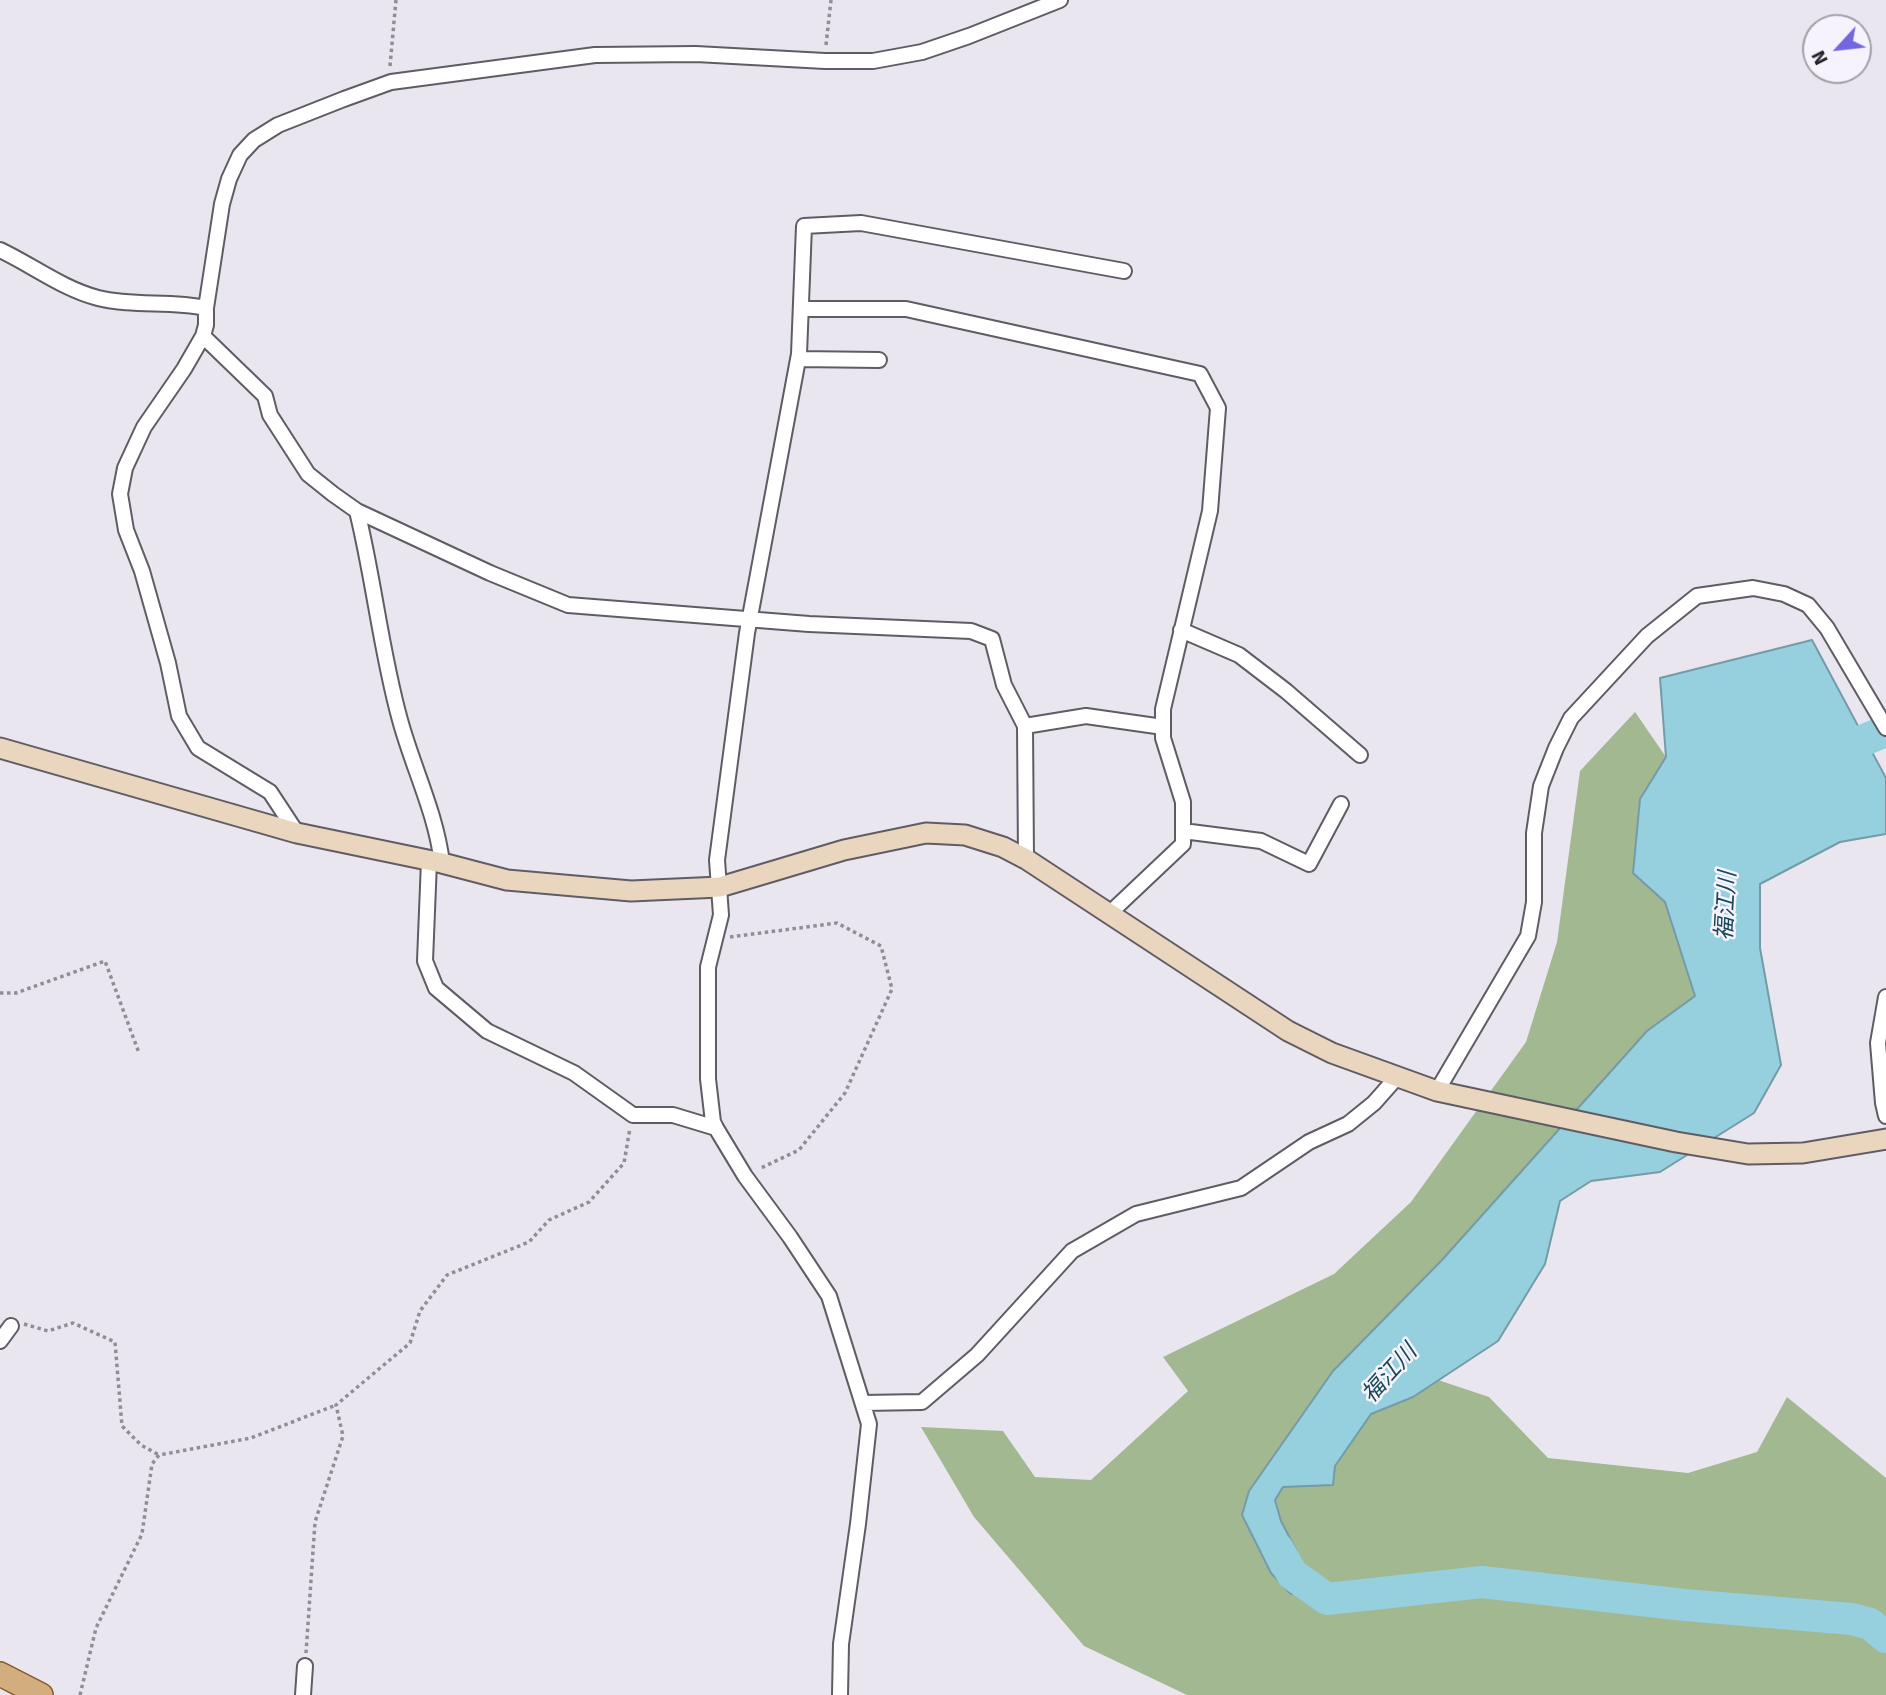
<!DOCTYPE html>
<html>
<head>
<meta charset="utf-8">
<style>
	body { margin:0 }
	#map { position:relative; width:1886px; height:1695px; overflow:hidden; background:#e9e6f0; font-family:Signika,sans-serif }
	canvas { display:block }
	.north { position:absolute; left:1802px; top:14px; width:70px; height:70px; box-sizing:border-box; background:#f6f3fd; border:2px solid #a2a0a7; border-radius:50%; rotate:243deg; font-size:19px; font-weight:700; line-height:28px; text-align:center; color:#242327 }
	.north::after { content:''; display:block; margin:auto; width:24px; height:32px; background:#7367e1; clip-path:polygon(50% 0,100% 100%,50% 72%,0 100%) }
</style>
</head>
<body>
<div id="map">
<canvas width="1886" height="1695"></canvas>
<div class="north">N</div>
</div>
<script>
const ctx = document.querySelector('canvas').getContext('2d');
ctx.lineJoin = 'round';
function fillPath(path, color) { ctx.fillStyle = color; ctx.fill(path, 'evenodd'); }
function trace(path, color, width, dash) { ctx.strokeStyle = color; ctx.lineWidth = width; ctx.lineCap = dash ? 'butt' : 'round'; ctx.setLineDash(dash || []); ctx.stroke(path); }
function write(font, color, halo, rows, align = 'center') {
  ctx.font = font + ' Signika,"Noto Sans JP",sans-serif'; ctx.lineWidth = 5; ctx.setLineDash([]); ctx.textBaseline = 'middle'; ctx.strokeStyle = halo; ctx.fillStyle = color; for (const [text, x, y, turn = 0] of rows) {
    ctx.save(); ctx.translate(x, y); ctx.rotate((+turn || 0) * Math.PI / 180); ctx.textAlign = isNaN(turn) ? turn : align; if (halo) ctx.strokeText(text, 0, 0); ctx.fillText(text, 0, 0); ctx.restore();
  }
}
fillPath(new Path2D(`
	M 1635,712 L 1666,757 L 1640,799 L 1633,873 L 1665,902 L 1696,996 L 1647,1031 L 1442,1260 L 1333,1371 L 1249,1491 L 1305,1594 L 1296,1550 L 1281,1521 L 1275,1500 L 1283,1487 L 1332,1485 L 1335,1466 L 1371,1414 L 1413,1397 L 1438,1380 L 1489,1397 L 1548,1458 L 1688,1473 L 1757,1452 L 1787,1397 L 1886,1478 L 1886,1695 L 1187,1695 L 1084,1646 L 974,1517 L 921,1427 L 1003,1431 L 1035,1477 L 1091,1480 L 1188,1391 L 1163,1357 L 1334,1274 L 1411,1202 L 1526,1042 L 1557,942 L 1580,771 Z`), '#a2b890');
const water = new Path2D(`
	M 1812,640 L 1886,778 L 1886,834 L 1840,842 L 1760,884 L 1760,948 L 1781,1065 L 1754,1113 L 1660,1172 L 1591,1181 L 1560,1201 L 1545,1264 L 1498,1341 L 1413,1397 L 1371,1414 L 1335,1466 L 1333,1485 L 1283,1487 L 1275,1500 L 1281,1521 L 1296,1550 L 1305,1594 L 1291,1594 L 1271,1573 L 1242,1515 L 1249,1491 L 1333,1371 L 1442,1260 L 1647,1031 L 1695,996 L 1665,902 L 1633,873 L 1640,799 L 1666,757 L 1660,678 Z`);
fillPath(water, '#96cfde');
trace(water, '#749ba7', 2);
trace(new Path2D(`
	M 1827,755 L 1886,731
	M 1278,1549 L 1292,1574 L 1327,1599 L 1482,1582 L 1685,1605 L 1852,1619 L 1870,1624 L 1886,1637`), '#96cfde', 32);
const street = new Path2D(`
	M 0,250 C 32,265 63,289 98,298 C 134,307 171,300 206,308
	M 801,309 L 906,309 L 1200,374 L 1218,408 L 1210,511 L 1163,709 L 1163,738 L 1183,802 L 1183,844 L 1110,913
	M 203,336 L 265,396 L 270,415 L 308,474 L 333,494 L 357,511 L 490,573 L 568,605 L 809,624 L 971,631 L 992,639 L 1004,685 L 1025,726 L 1026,859
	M 798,359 L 879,360
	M 357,511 C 374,580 381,652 400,720 C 413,768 436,813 442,863
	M 1181,630 L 1239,655 L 1286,691 L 1360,755
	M 1025,726 L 1086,716 L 1163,727
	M 1183,831 L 1261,841 L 1309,864 L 1341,804
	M 297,833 L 270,792 L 198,748 L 179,716 L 168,663 L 142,571 L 126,530 L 120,494 L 125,468 L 144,427 L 184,369 L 203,336 L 206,325 L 206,308 L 222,204 L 229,179 L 240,155 L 254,140 L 278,125 L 344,99 L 391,82 L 595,55 L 696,54 L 825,61 L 873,61 L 922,52 L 969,36 L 1060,0
	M 429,861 L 425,961 L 436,988 L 487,1031 L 574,1073 L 633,1115 L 673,1115 L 716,1128
	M 1886,997 L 1878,1043 L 1883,1103 L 1886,1116
	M 1437,1091 L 1528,936 L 1534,902 L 1534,833 L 1541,786 L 1556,748 L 1571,718 L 1647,636 L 1697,596 L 1753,588 L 1784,594 L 1808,605 L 1827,628 L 1886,728
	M 0,1341 L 11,1326
	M 863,1403 L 922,1402 L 977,1355 L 1072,1251 L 1136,1214 L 1241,1188 L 1309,1142 L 1348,1124 L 1374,1103 L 1397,1077
	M 303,1695 L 305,1666
	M 840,1695 L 841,1644 L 858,1524 L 869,1424 L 829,1296 L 790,1237 L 745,1176 L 716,1128 L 713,1122 L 708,1079 L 708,967 L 721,915 L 717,860 L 747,633 L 799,354 L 804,226 L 861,223 L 1124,271`);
const secondary = new Path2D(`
	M 0,748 L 297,833 L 442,863 L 507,880 L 631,891 L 720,887 L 844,850 L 926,833 L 965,835 L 1003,847 L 1026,859 L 1288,1031 L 1332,1053 L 1437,1091 L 1676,1142 L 1748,1154 L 1803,1153 L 1886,1139`);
const primary = new Path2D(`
	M 0,1674 L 41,1695`);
trace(street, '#5f5c64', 18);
trace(secondary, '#5f5c64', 23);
trace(primary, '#845a28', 26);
trace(new Path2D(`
	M 826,45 L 831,0
	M 390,66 L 396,0
	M 730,937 L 837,923 L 881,946 L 892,989 L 845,1093 L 799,1150 L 759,1169
	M 0,993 L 16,993 L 105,961 L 139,1053
	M 24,1324 L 48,1331 L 73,1323 L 115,1342 L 122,1426 L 141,1445 L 159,1455
	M 306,1653 L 315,1522 L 343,1436 L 336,1405 L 410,1343 L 420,1311 L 447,1275 L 529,1242 L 549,1220 L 589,1202 L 624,1163 L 630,1128
	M 80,1695 L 96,1628 L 142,1534 L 152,1464 L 159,1455 L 251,1438 L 336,1405`), '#908e95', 3.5, [3.5, 3.5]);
trace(street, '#fff', 14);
trace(secondary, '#ead6be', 19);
trace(primary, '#d4ad7e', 23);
write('italic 23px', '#174954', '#f6f3fd', [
	["福江川",1727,906,-87],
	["福江川",1390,1374,-48]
]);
</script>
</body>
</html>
